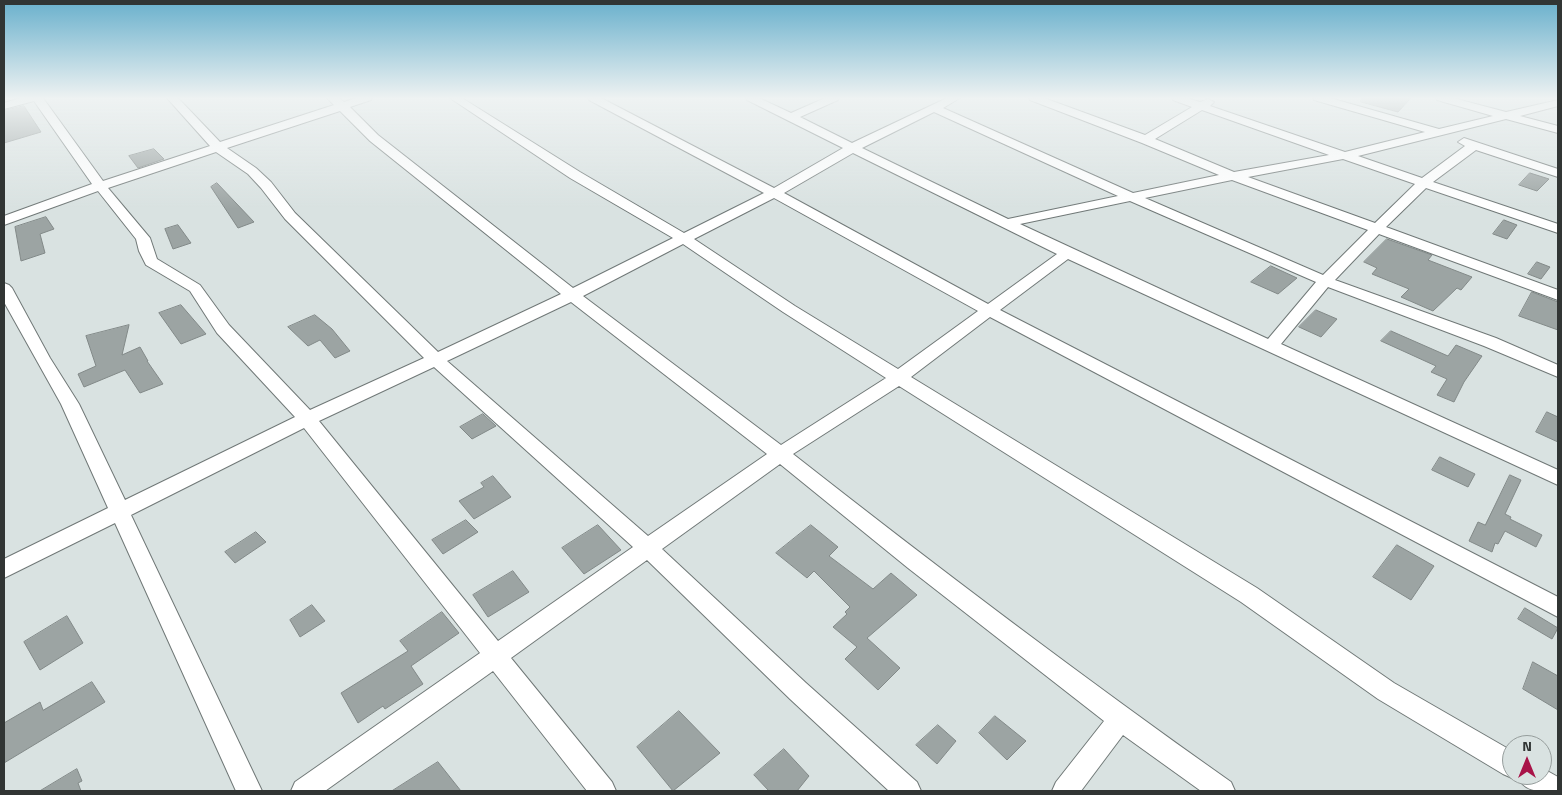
<!DOCTYPE html>
<html>
<head>
<meta charset="utf-8">
<style>
	body { margin:0 }
	#map { position:relative; width:1562px; height:795px; overflow:hidden; background:#d9e2e1; font-family:"Titillium Web",sans-serif }
	canvas { display:block }
	.frame { position:absolute; inset:0; border:5px solid #313534; pointer-events:none }
	.north { position:absolute; left:1502px; top:735px; width:50px; height:50px; box-sizing:border-box; background:#d9e2e1; border:1px solid #969d9c; border-radius:50%; rotate:0deg; font-size:14px; font-weight:700; line-height:20px; text-align:center; color:#313534 }
	.north::after { content:''; display:block; margin:auto; width:18px; height:22px; background:#a81348; clip-path:polygon(50% 0,100% 100%,50% 72%,0 100%) }
</style>
</head>
<body>
<div id="map">
<canvas width="1562" height="795"></canvas>
<div class="frame"></div>
<div class="north">N</div>
</div>
<script>
const ctx = document.querySelector('canvas').getContext('2d');
ctx.lineJoin = 'round';
function fillPath(path, color) { ctx.fillStyle = color; ctx.fill(path, 'evenodd'); }
function trace(path, color, width, dash) { ctx.strokeStyle = color; ctx.lineWidth = width; ctx.lineCap = dash ? 'butt' : 'round'; ctx.setLineDash(dash || []); ctx.stroke(path); }
const building = new Path2D(`
	M 1362,98 L 1411,98 L 1398,112 L 1361,102 Z
	M 24,106 L 41,132 L 4,143 L 4,111 Z
	M 154,149 L 164,159 L 138,168 L 129,156 Z
	M 1530,173 L 1549,179 L 1537,191 L 1519,185 Z
	M 217,183 L 254,222 L 238,228 L 211,187 Z
	M 46,217 L 54,229 L 40,234 L 45,253 L 21,261 L 15,227 Z
	M 1504,220 L 1517,225 L 1507,239 L 1493,234 Z
	M 178,225 L 191,243 L 173,249 L 165,229 Z
	M 1387,239 L 1432,255 L 1428,260 L 1472,277 L 1461,290 L 1457,288 L 1433,311 L 1401,297 L 1409,289 L 1372,274 L 1377,268 L 1364,262 Z
	M 1537,262 L 1550,267 L 1541,279 L 1528,274 Z
	M 1271,266 L 1297,278 L 1278,294 L 1251,282 Z
	M 1532,292 L 1558,302 L 1558,330 L 1519,316 Z
	M 181,305 L 206,334 L 181,344 L 159,313 Z
	M 1316,310 L 1337,319 L 1321,337 L 1299,327 Z
	M 315,315 L 332,329 L 350,351 L 335,358 L 320,340 L 308,346 L 288,327 Z
	M 129,325 L 122,355 L 140,347 L 148,361 L 147,361 L 163,384 L 140,393 L 125,370 L 84,387 L 78,374 L 96,366 L 86,336 Z
	M 1391,331 L 1448,356 L 1456,345 L 1482,356 L 1464,382 L 1454,402 L 1437,395 L 1447,379 L 1431,372 L 1436,366 L 1381,341 Z
	M 1547,412 L 1558,417 L 1558,442 L 1536,432 Z
	M 483,414 L 496,426 L 472,439 L 460,427 Z
	M 1440,457 L 1475,474 L 1468,487 L 1432,470 Z
	M 1510,475 L 1521,480 L 1505,514 L 1511,517 L 1510,519 L 1542,535 L 1536,547 L 1505,531 L 1498,544 L 1495,543 L 1492,552 L 1469,541 L 1478,522 L 1485,525 Z
	M 493,476 L 511,497 L 474,519 L 459,501 L 484,487 L 481,483 Z
	M 466,520 L 478,532 L 443,554 L 432,540 Z
	M 598,525 L 621,550 L 584,574 L 562,548 Z
	M 811,525 L 838,547 L 829,556 L 873,589 L 891,573 L 917,595 L 867,638 L 900,668 L 878,690 L 845,659 L 857,647 L 833,627 L 847,614 L 845,612 L 850,607 L 814,571 L 807,578 L 776,553 Z
	M 256,532 L 266,542 L 235,563 L 225,552 Z
	M 1397,545 L 1434,566 L 1411,600 L 1373,577 Z
	M 513,571 L 529,592 L 488,617 L 473,595 Z
	M 312,605 L 325,621 L 300,637 L 290,620 Z
	M 1525,608 L 1558,628 L 1552,639 L 1518,619 Z
	M 442,612 L 459,633 L 411,666 L 423,684 L 385,709 L 383,706 L 358,723 L 341,693 L 408,651 L 400,641 Z
	M 67,616 L 83,643 L 40,670 L 24,642 Z
	M 1533,662 L 1558,676 L 1558,710 L 1523,689 Z
	M 92,682 L 105,702 L 4,763 L 4,723 L 40,702 L 43,710 Z
	M 679,711 L 720,753 L 673,791 L 637,747 Z
	M 995,716 L 1026,741 L 1007,760 L 979,733 Z
	M 938,725 L 956,741 L 937,764 L 916,745 Z
	M 784,749 L 809,776 L 797,791 L 769,791 L 754,775 Z
	M 438,762 L 461,791 L 392,791 Z
	M 77,769 L 82,781 L 78,783 L 81,791 L 40,791 Z`);
fillPath(building, '#9ca4a3');
trace(building, '#828988', 1);
const street = new Path2D(`
	M 20,98 L 43,98 L 103,181 L 210,146 L 167,98 L 178,98 L 220,142 L 334,105 L 327,98 L 339,98 L 344,102 L 356,98 L 372,98 L 371,100 L 350,107 L 378,135 L 573,288 L 673,238 L 570,178 L 450,98 L 462,98 L 580,172 L 684,233 L 764,193 L 589,100 L 588,98 L 601,98 L 774,188 L 843,148 L 747,100 L 746,98 L 759,98 L 791,113 L 825,98 L 839,98 L 838,100 L 800,117 L 852,143 L 947,98 L 960,98 L 943,108 L 1133,193 L 1219,175 L 1142,143 L 1030,100 L 1029,98 L 1044,98 L 1145,135 L 1192,107 L 1173,100 L 1172,98 L 1187,98 L 1200,102 L 1208,99 L 1214,102 L 1210,106 L 1345,152 L 1425,132 L 1314,100 L 1313,98 L 1330,98 L 1439,129 L 1493,116 L 1437,100 L 1436,98 L 1453,98 L 1506,112 L 1558,100 L 1558,106 L 1520,116 L 1558,126 L 1558,133 L 1506,119 L 1358,156 L 1422,178 L 1465,146 L 1458,142 L 1464,138 L 1558,169 L 1558,177 L 1476,150 L 1433,182 L 1558,224 L 1558,233 L 1426,188 L 1386,227 L 1558,290 L 1558,300 L 1379,234 L 1335,280 L 1496,338 L 1558,365 L 1558,377 L 1484,346 L 1328,287 L 1281,344 L 1558,470 L 1558,485 L 1068,259 L 1000,310 L 1558,597 L 1558,617 L 990,317 L 911,377 L 1257,588 L 1394,683 L 1512,751 L 1512,775 L 1542,775 L 1542,768 L 1558,777 L 1558,791 C 1540,791 1525,794 1517,775 L 1512,778 L 1503,774 L 1378,699 L 1241,602 L 899,386 L 793,454 C 937,567 1082,677 1231,782 L 1235,791 L 1201,791 L 1123,735 L 1081,791 L 1052,791 L 1056,782 L 1104,721 L 908,568 L 780,464 L 662,549 L 806,683 L 917,782 L 921,791 L 889,791 L 790,699 L 647,560 L 511,658 L 612,782 L 616,791 L 587,791 L 493,671 L 325,791 L 291,791 L 295,782 L 480,653 L 304,428 L 131,515 L 262,791 L 236,791 L 115,523 L 4,578 L 4,559 L 108,508 L 61,404 L 4,302 L 4,283 L 9,285 L 12,288 L 50,358 L 79,404 L 125,500 L 295,417 L 217,333 L 190,291 L 146,265 L 139,251 L 136,239 L 98,191 L 4,225 L 4,216 L 92,184 L 34,101 L 4,109 L 4,103 ZM 1202,110 L 1329,155 L 1234,172 L 1155,139 ZM 340,111 L 370,141 L 561,294 L 438,352 L 295,213 L 271,182 L 256,168 L 227,148 ZM 934,112 L 1118,196 L 1008,219 L 862,148 ZM 216,152 L 248,174 L 261,188 L 285,219 L 424,358 L 310,410 L 229,325 L 200,285 L 157,259 L 150,238 L 108,188 ZM 853,153 L 1057,254 L 988,304 L 784,193 ZM 1343,159 L 1415,184 L 1375,223 L 1248,177 ZM 1232,180 L 1368,230 L 1323,275 L 1145,198 ZM 774,198 L 978,311 L 898,369 L 795,306 L 694,239 ZM 1130,201 L 1316,282 L 1268,339 L 1020,224 ZM 683,244 L 783,312 L 886,378 L 781,445 L 583,296 ZM 571,302 L 767,454 L 648,536 L 447,361 ZM 434,367 L 633,547 L 498,641 L 319,421 Z`);
trace(street, '#707877', 2);
fillPath(street, '#fff');
const sky = ctx.createLinearGradient(0, 0, 0, 209);
sky.addColorStop(0, '#69b0cc');
sky.addColorStop(0.47, '#eef2f2');
sky.addColorStop(1, '#eef2f200');
ctx.fillStyle = sky;
ctx.fillRect(0, 0, 1562, 209);
</script>
</body>
</html>
